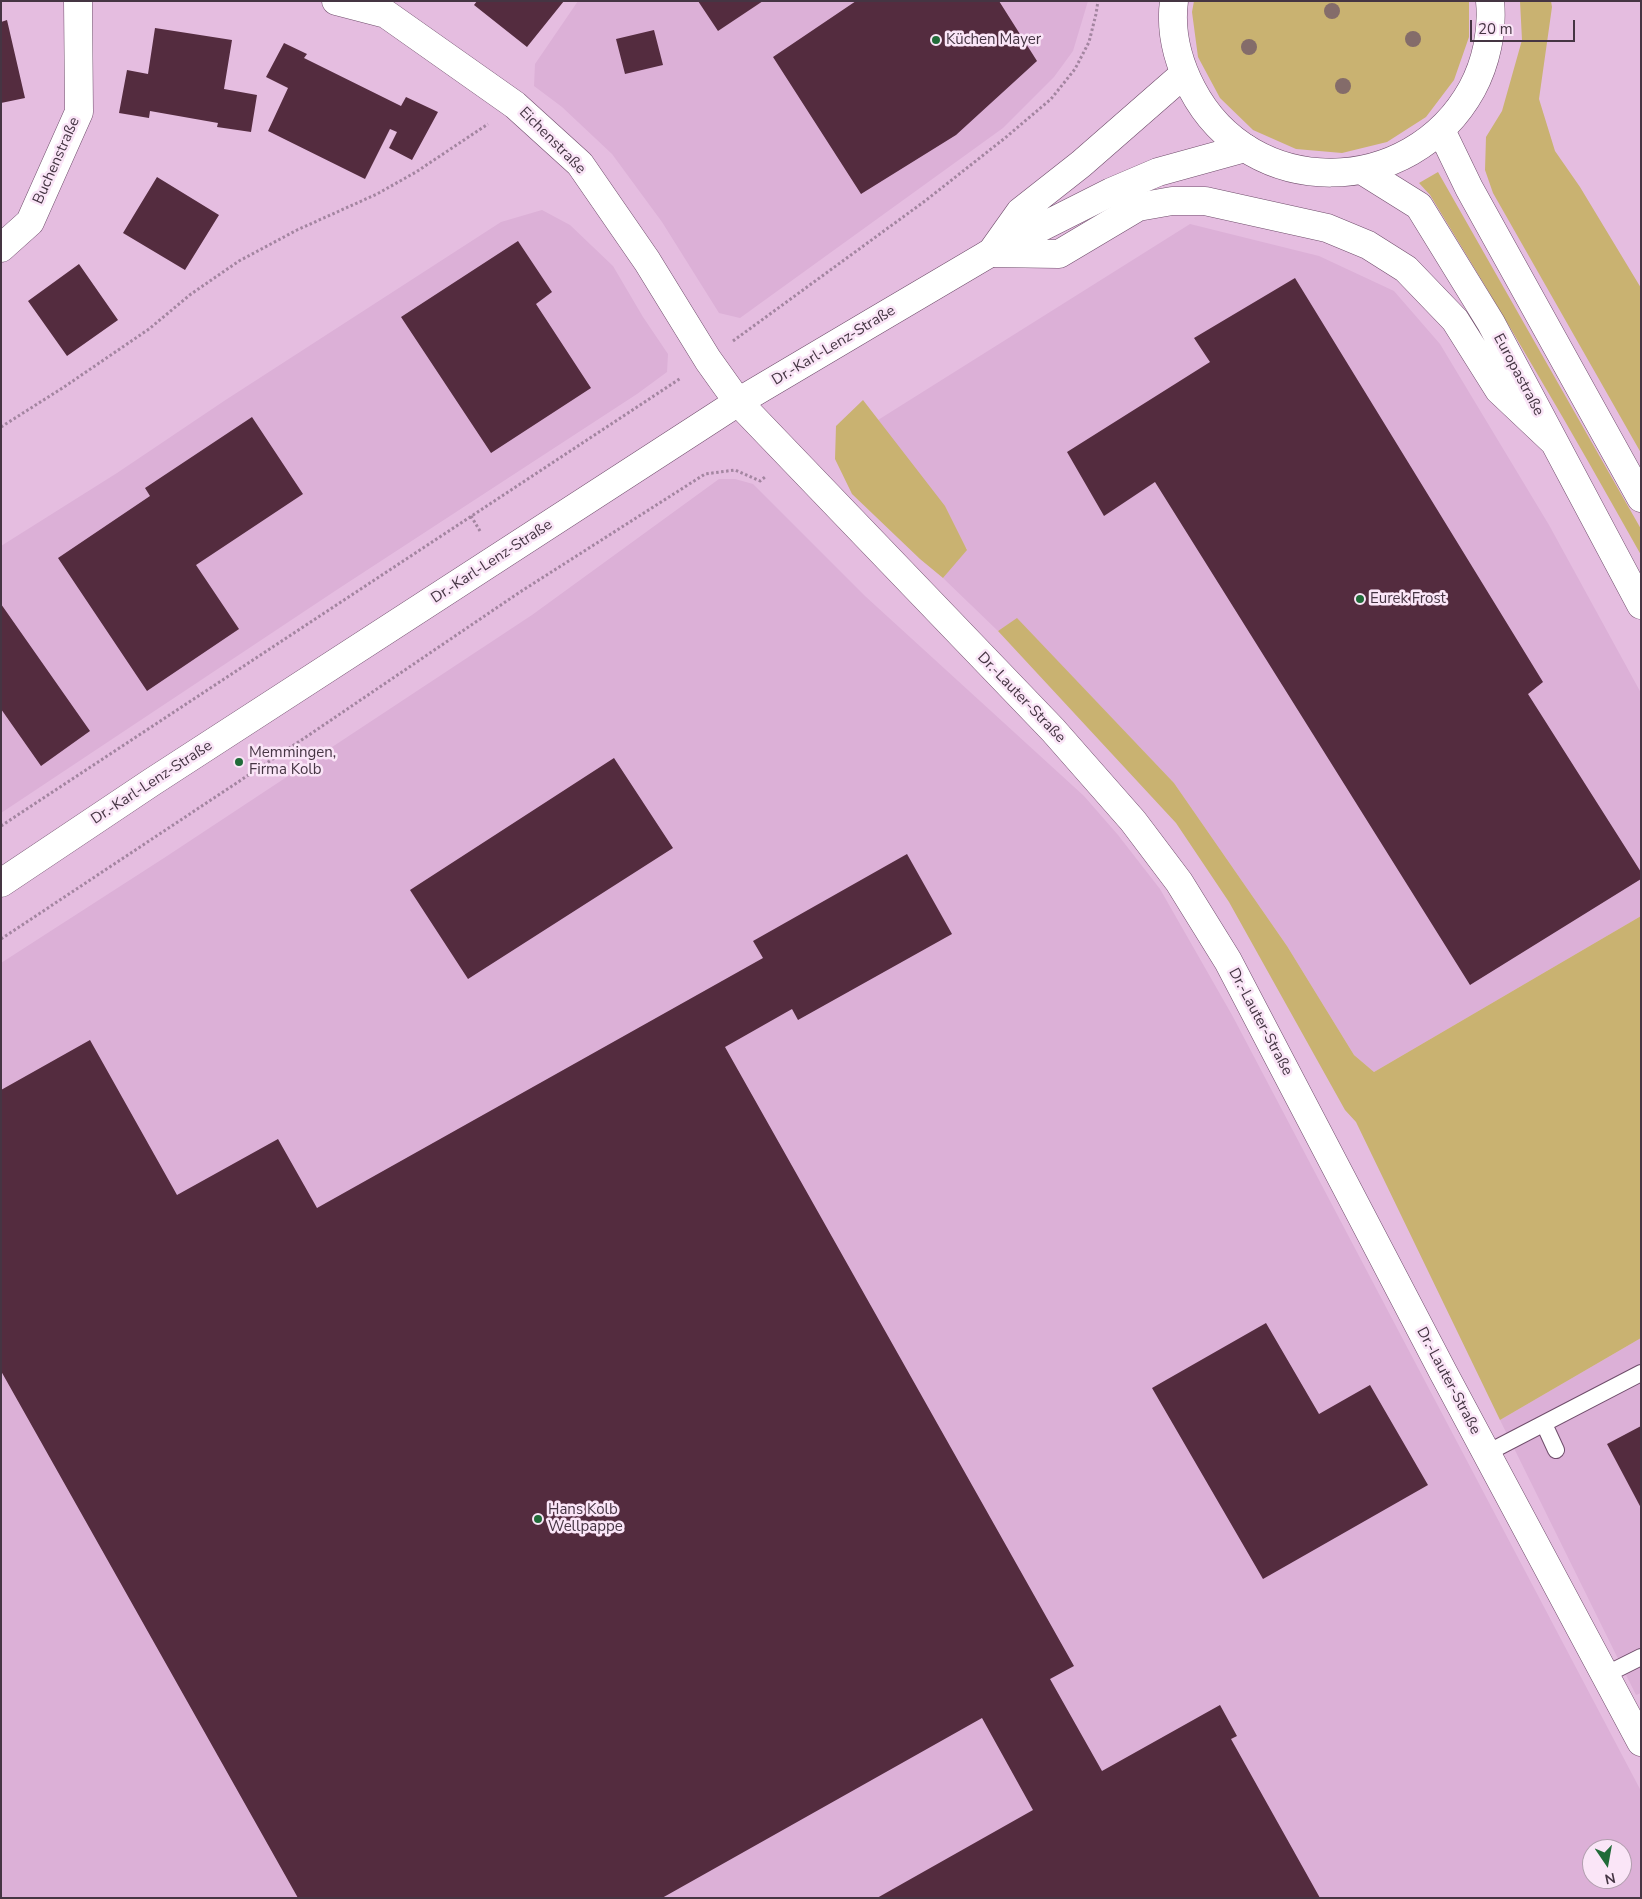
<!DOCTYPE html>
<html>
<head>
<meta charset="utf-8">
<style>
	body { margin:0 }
	#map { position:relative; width:1642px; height:1899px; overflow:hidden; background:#e5bde0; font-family:"Nunito Sans",sans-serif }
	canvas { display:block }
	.frame { position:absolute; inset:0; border:2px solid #453543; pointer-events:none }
	.north { position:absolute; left:1582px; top:1839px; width:50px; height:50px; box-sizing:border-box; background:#fae5f7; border:1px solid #b29faf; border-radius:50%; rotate:168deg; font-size:14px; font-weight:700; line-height:20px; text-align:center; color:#453543 }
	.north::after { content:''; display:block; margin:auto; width:18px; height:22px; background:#216b39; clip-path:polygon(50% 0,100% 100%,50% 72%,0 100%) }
	.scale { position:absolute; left:1470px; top:20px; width:105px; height:22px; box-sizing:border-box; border:2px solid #453543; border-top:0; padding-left:6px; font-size:15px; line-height:18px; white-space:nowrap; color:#453543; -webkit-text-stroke:4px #fae5f7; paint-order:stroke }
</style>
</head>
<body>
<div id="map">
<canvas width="1642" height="1899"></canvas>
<div class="frame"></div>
<div class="north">N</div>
<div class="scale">20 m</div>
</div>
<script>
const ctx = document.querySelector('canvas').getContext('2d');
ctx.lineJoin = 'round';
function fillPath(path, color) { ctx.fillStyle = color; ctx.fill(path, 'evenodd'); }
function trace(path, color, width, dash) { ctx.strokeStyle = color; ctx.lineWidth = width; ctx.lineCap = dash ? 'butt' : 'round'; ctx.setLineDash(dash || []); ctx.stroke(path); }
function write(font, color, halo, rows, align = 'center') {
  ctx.font = font + ' "Nunito Sans",sans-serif'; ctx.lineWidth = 5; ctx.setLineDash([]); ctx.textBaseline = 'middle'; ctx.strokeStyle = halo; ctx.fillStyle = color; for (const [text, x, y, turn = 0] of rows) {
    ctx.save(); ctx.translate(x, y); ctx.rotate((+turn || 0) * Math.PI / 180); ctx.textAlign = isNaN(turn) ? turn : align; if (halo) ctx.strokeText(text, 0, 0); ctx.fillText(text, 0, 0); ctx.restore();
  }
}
fillPath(new Path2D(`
	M 578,1 L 1088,1 L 1073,51 L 1054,77 L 1003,128 L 740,318 L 719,313 L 662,222 L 612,154 L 562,107 L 534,86 L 535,64 Z
	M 542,210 L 570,225 L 613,266 L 643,317 L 668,354 L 667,372 L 637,394 L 338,589 L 1,813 L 1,546 L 117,473 L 224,401 L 501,222 Z
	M 1190,224 L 1319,256 L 1394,291 L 1440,344 L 1549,525 L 1641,693 L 1641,916 L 1374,1072 L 1354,1055 L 1287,946 L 1174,783 L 1017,619 L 998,631 L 943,578 L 967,549 L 878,420 Z
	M 719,479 L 735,479 L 753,484 L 865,596 L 1084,796 L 1118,835 L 1160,889 L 1232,1015 L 1641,1791 L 1641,1898 L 1,1898 L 1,963 L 164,858 L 532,615 ZM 1592,1849 L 1622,1849 L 1622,1879 L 1592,1879 Z
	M 1641,1338 L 1641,1693 L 1636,1695 L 1500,1420 Z`), '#dcb0d7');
fillPath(new Path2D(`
	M 1194,1 L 1469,1 L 1469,37 L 1454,80 L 1426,117 L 1387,142 L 1342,153 L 1296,149 L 1253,130 L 1220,98 L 1198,57 L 1192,12 Z
	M 1520,1 L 1551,1 L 1552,7 L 1539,99 L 1555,151 L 1580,187 L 1641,288 L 1641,453 L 1493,193 L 1485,170 L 1486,137 L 1502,111 L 1522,40 Z
	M 1438,172 L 1641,529 L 1641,555 C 1573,433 1503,314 1430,195 L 1419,183 Z
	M 863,400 L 945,506 L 967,550 L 943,578 L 920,559 L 852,494 L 835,459 L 836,426 Z
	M 1017,618 L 1174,783 L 1287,946 L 1354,1055 L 1374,1072 L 1641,916 L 1641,1338 L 1500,1420 L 1356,1122 L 1345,1110 L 1229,902 L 1176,823 L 998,631 Z`), '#c9b271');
fillPath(new Path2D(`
	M 477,1 L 564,1 L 527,47 L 474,5 Z
	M 698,1 L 763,1 L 718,31 Z
	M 856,1 L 999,1 L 1037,61 L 956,135 L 861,194 L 773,57 Z
	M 7,20 L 25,98 L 1,103 L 1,22 Z
	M 155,28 L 232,40 L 224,89 L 257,95 L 251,132 L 217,127 L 218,123 L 150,111 L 149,118 L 119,113 L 127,70 L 148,74 Z
	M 654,30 L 663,65 L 625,74 L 616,39 Z
	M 284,43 L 307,54 L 304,58 L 401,106 L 406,97 L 438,112 L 412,160 L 389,148 L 397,132 L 390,129 L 365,179 L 268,131 L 288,88 L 266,77 Z
	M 157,177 L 219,215 L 185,270 L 123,233 Z
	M 518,241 L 552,292 L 536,304 L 591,388 L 491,453 L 401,317 Z
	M 79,264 L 118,320 L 67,356 L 28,301 Z
	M 1295,278 L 1543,682 L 1528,694 L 1641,872 L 1641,879 L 1470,985 L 1155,482 L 1104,516 L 1067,452 L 1210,362 L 1194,338 Z
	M 252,417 L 303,494 L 196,565 L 239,629 L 147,691 L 58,558 L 150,496 L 145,488 Z
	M 1,604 L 90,731 L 41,766 L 1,709 Z
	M 614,758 L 673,848 L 468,979 L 410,890 Z
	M 907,854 L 952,934 L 798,1020 L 792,1009 L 725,1047 L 1074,1666 L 1050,1679 L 1102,1771 L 1220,1705 L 1237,1736 L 1231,1739 L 1320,1898 L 877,1898 L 1033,1810 L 982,1718 L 662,1898 L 298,1898 L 1,1371 L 1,1090 L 90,1040 L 177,1195 L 278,1139 L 317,1208 L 763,958 L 753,941 Z
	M 1266,1323 L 1319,1414 L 1370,1385 L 1428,1485 L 1263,1579 L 1152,1388 Z
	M 1641,1426 L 1641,1508 L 1607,1444 Z`), '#542c3f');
const service = new Path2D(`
	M 1544,1424 L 1556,1450
	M 1487,1453 L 1641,1373
	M 1605,1675 L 1641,1657`);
const minor = new Path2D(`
	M 336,1 L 386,14 L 515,105 L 580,164 L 647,261 L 708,360 L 738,402 L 1053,730 L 1133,821 L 1179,882 L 1228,961 L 1443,1372 L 1641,1742
	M 1,248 L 30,222 L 79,112 L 78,1`);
const tertiary = new Path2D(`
	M 993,250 L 1020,212 L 1081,164 L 1184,74
	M 1,883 L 152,782 L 738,402 L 868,325 L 990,253 L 1111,192 L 1158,172 L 1245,148`);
const secondary = new Path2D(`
	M 1174,1 C 1170,31 1178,62 1192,89 C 1251,202 1411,199 1472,89 C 1486,63 1493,31 1490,1
	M 1441,130 L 1469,188 L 1641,498
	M 1363,171 L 1419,206 L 1491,323 L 1641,605
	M 990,253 L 1059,254 L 1138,207 L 1172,201 L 1205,201 L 1327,228 L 1368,245 L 1406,269 L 1455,320 L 1499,390 L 1553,441`);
trace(service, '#6f4d6b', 18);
trace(minor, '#6f4d6b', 29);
trace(tertiary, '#6f4d6b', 29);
trace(secondary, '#6f4d6b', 29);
trace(new Path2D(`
	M 733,341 L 925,201 L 1005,138 L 1051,99 L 1075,69 L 1089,42 L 1096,14 L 1098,1
	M 1,427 L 64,387 L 149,329 L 191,294 L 239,261 L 297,230 L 377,194 L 416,172 L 488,124
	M 471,516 L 480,531
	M 1,826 L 681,378
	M 1,939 L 306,737 L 520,592 L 705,474 L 735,470 L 760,481 L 765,477`), '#a385a0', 3, [2.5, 2.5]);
trace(service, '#fff', 16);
trace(minor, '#fff', 28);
trace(tertiary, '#fff', 28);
trace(secondary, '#fff', 28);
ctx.fillStyle = '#846c6a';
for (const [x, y] of [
	[1332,11],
	[1413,39],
	[1249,47],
	[1343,86]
]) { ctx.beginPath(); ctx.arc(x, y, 8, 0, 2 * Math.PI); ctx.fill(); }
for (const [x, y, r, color] of [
	[936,40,5,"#216b39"],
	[1360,599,5,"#216b39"],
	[239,762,5,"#216b39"],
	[538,1519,5,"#216b39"]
]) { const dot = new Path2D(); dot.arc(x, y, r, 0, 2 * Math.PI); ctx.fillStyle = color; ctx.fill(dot); trace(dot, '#fae5f7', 2); }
write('15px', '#453543', '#fae5f7', [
	["Küchen Mayer",946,40],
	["Eurek Frost",1370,599],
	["Memmingen,",249,753],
	["Firma Kolb",249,770],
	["Hans Kolb",548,1510],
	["Wellpappe",548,1527]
], 'left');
write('15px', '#453543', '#fae5f7', [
	["Eichenstraße",552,141,45],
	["Buchenstraße",57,161,-66],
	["Dr.-Karl-Lenz-Straße",834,346,-31],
	["Europastraße",1518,375,62],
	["Dr.-Karl-Lenz-Straße",492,562,-33],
	["Dr.-Lauter-Straße",1021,698,46],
	["Dr.-Karl-Lenz-Straße",152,783,-33],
	["Dr.-Lauter-Straße",1260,1022,62],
	["Dr.-Lauter-Straße",1448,1381,62]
]);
</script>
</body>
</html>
